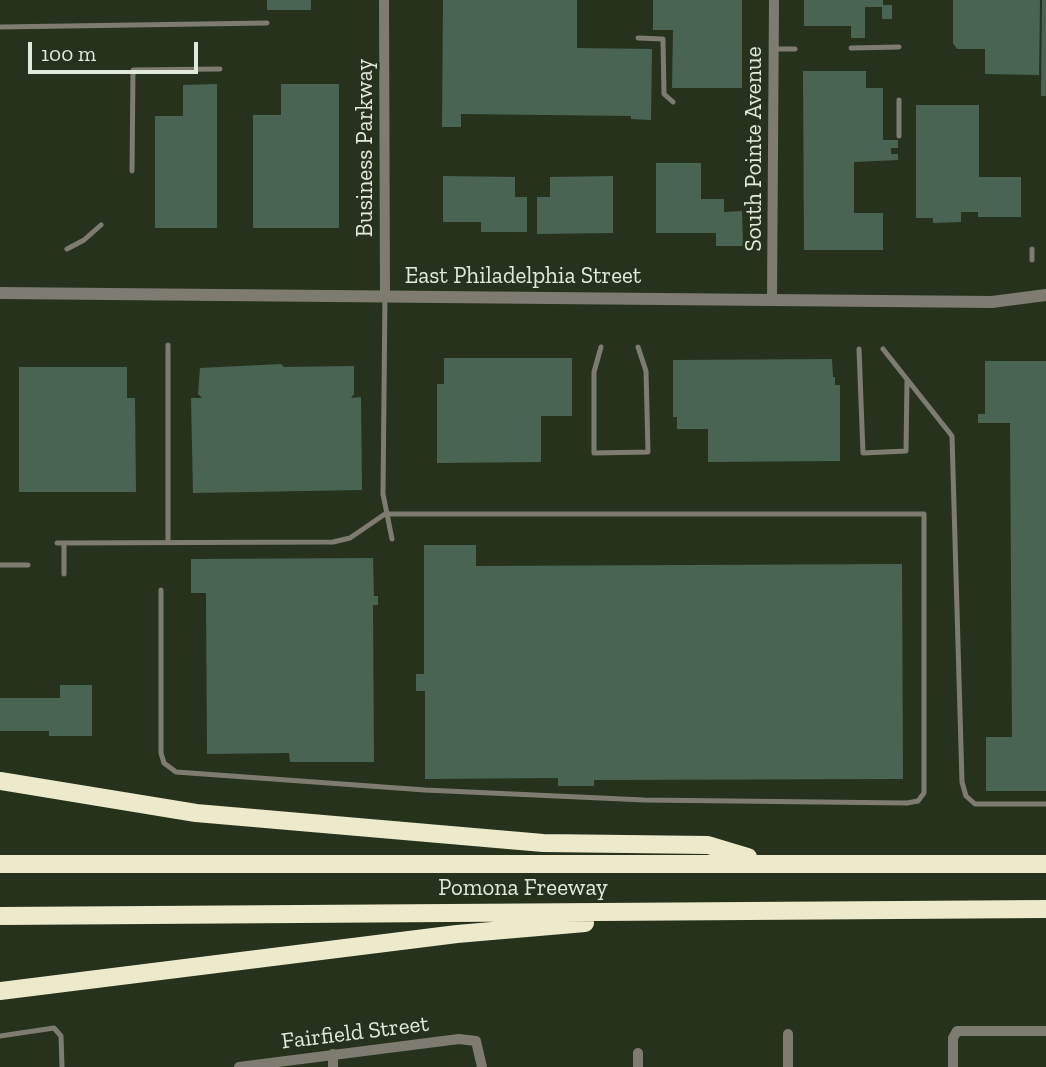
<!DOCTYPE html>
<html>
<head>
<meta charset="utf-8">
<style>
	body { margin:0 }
	#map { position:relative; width:1046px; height:1067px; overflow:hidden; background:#27321c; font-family:"Zilla Slab",serif }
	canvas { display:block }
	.scale { position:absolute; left:28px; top:42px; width:170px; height:32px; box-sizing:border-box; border:4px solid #e1e9db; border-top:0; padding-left:9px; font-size:21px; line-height:24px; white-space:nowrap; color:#e1e9db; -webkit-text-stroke:5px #27321c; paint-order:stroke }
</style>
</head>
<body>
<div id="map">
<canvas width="1046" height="1067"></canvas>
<div class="scale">100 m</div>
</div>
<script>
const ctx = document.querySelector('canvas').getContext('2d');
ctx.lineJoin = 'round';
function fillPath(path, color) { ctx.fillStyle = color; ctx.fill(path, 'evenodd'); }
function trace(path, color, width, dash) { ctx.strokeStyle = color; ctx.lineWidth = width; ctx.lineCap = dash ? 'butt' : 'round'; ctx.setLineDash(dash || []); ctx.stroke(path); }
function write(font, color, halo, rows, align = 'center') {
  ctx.font = font + ' "Zilla Slab",serif'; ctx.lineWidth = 5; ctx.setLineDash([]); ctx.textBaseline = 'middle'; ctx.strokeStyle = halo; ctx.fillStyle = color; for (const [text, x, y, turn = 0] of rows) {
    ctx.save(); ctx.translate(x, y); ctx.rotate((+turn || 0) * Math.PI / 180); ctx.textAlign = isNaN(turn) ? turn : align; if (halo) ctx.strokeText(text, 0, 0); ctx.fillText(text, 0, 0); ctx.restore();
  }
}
fillPath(new Path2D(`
	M 267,0 L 311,0 L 311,10 L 267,10 Z
	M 443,0 L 577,0 L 577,48 L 652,49 L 651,120 L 631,119 L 631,116 L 461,114 L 461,127 L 442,127 Z
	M 653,0 L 742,0 L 742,88 L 672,88 L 673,30 L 653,30 Z
	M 804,0 L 883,0 L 883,5 L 892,5 L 892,19 L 882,19 L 882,7 L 865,7 L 865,38 L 851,38 L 851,26 L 804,26 Z
	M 953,0 L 1040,0 L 1039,75 L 985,74 L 985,49 L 957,49 L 953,43 Z
	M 1042,0 L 1046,0 L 1046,96 L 1041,96 Z
	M 803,71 L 866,71 L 866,88 L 883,88 L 883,140 L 898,140 L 898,148 L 891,148 L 891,154 L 898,154 L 898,160 L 854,162 L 854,213 L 883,213 L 883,250 L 804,250 Z
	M 217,84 L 217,228 L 155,228 L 155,116 L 183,116 L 183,85 Z
	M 281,84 L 339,84 L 339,228 L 253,228 L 253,115 L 281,115 Z
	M 916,105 L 979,105 L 979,177 L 1021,177 L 1021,217 L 978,217 L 978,212 L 961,212 L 961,222 L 933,223 L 933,218 L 916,218 Z
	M 656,163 L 701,163 L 701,199 L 724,199 L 724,212 L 742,211 L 743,246 L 716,246 L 716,233 L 656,233 Z
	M 443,176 L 515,177 L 515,197 L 527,197 L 527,232 L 481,232 L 481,222 L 443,222 Z
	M 613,176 L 613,233 L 537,234 L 537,197 L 550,197 L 550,177 Z
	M 444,358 L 572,358 L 572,416 L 541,416 L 541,462 L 437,463 L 437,384 L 444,384 Z
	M 832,359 L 833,377 L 835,377 L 835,385 L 840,385 L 840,461 L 708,462 L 708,429 L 677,429 L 677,417 L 673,417 L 673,360 Z
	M 985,361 L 1046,361 L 1046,791 L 986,791 L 986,737 L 1012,737 L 1010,423 L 978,423 L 978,414 L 985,414 Z
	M 281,364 L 284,367 L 354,366 L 354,394 L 351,398 L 361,397 L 362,490 L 193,493 L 191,398 L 202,398 L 198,394 L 200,368 Z
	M 19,367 L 127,367 L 127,398 L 135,398 L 136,492 L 19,492 Z
	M 424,545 L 476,545 L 476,566 L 902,564 L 903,779 L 594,780 L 594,786 L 558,786 L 558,778 L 425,779 L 425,691 L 416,691 L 416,674 L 424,674 Z
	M 373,558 L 374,596 L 378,596 L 378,605 L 373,605 L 374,762 L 290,762 L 289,753 L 207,754 L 206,593 L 191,593 L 191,559 Z
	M 60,685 L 92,685 L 92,736 L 49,736 L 49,731 L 0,731 L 0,698 L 60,698 Z`), '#4a6454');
trace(new Path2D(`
	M 0,27 L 267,23
	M 638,38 L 663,39 L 664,94 L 673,102
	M 851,48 L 899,47
	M 774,49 L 795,49
	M 899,100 L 899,136
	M 132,171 L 133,70 L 220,69
	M 67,249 L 84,240 L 101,225
	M 1032,249 L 1032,260
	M 385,296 L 383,494 L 392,539
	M 601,347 L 594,372 L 594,453 L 648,452 L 646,371 L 638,347
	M 859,349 L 863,453 L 906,451 L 907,381
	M 883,349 L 952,436 L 962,782 L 966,796 L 975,804 L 1046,804
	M 168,542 L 168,345
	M 57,543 L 333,542 L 350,538 L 385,514 L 924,514 L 924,793 L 918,801 L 907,803 L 644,800 L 425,790 L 176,772 L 164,763 L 161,753 L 161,590
	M 64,543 L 64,574
	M 0,565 L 28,565
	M 0,1036 L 54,1028 L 61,1036 L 62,1067`), '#7e7c70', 5);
trace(new Path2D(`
	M 384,0 L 385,296
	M 772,299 L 774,0
	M 788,1034 L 788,1067
	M 638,1053 L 638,1067
	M 239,1067 L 459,1039 L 476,1041 L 482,1067
	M 333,1067 L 333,1054
	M 953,1067 L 953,1038 L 957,1031 L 1046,1031`), '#7e7c70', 10);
trace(new Path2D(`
	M 0,293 L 992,302 L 1046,295`), '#7e7c70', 12);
trace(new Path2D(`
	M 0,781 L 196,813 L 543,843 L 708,845 L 748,857
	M 0,864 L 1046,864
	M 0,916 L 1046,909
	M 0,991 L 457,934 L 585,923`), '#edeacc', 18);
write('23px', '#e1e9db', '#27321c', [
	["Business Parkway",365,148,-90],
	["South Pointe Avenue",754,149,-90],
	["East Philadelphia Street",523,276],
	["Pomona Freeway",523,888],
	["Fairfield Street",355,1033,-7]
]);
</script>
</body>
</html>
